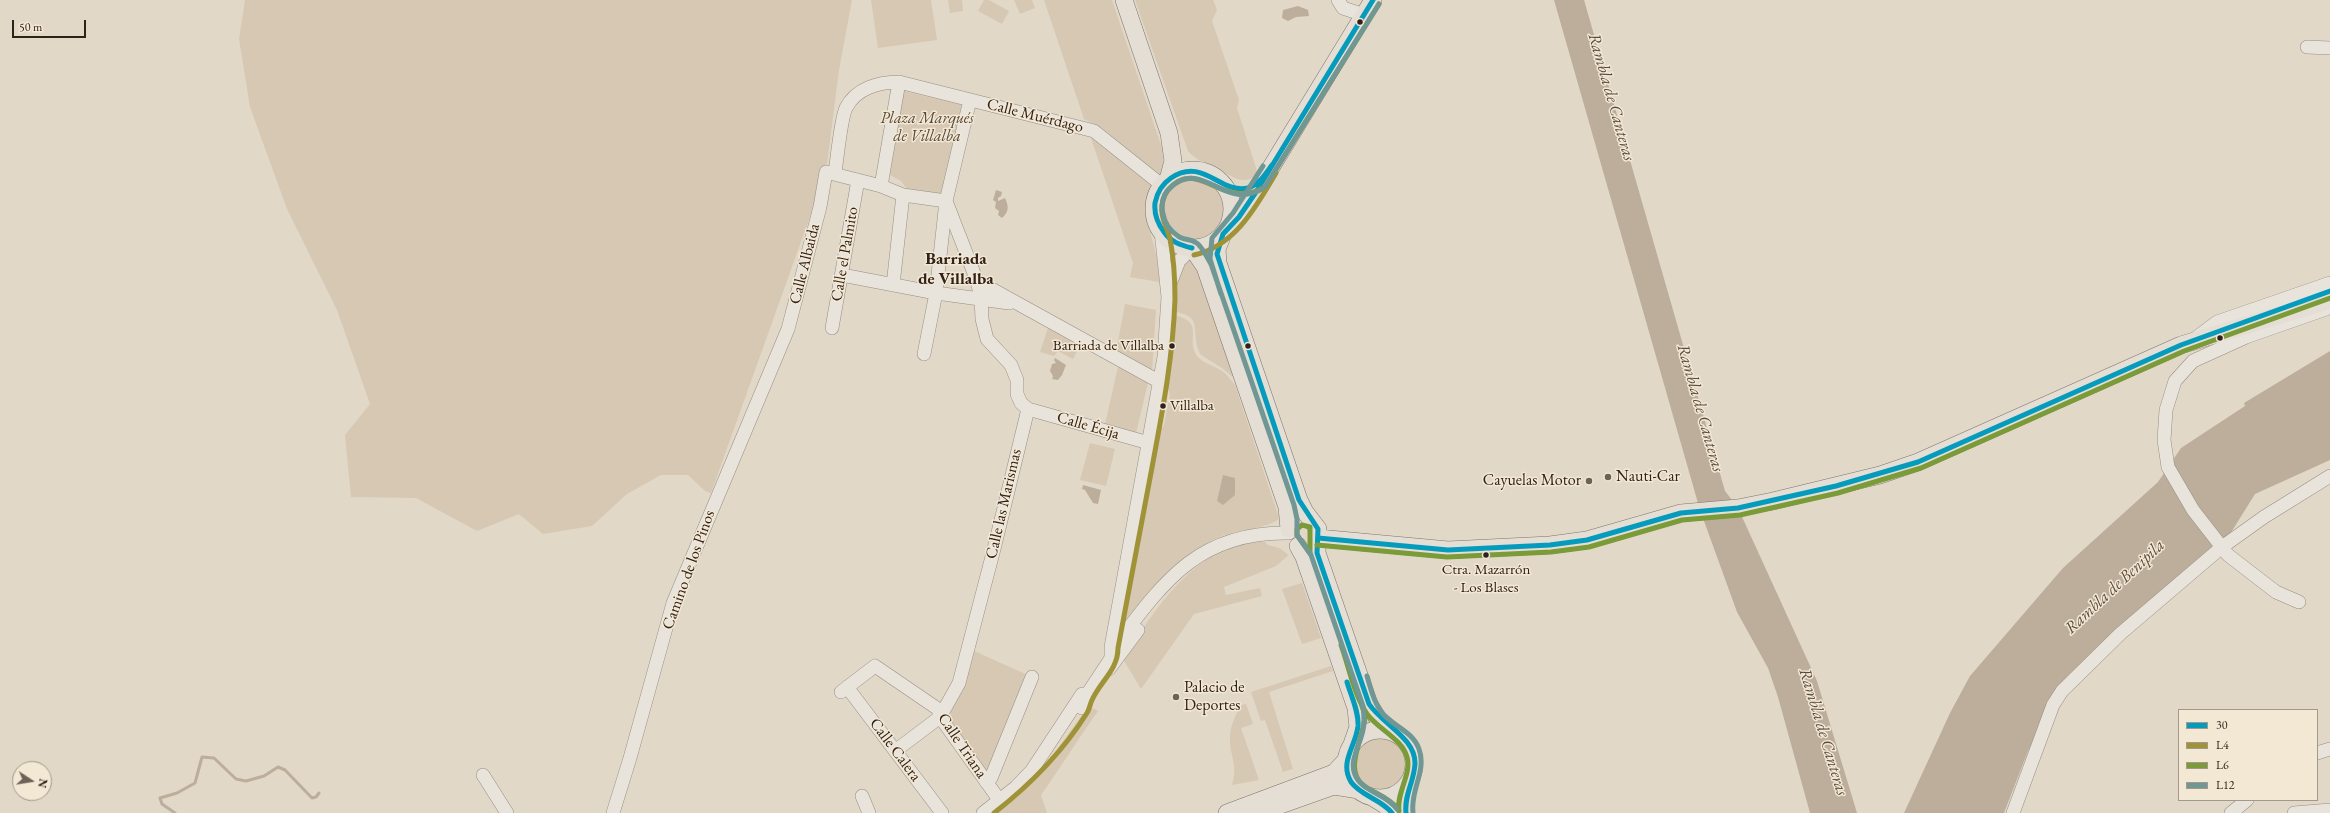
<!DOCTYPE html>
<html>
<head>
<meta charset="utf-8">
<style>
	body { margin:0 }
	#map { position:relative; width:2330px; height:813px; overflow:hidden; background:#e2d8c8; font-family:"EB Garamond",serif }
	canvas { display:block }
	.legend { position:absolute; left:2178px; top:709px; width:140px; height:92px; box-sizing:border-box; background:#f3e8d4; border:1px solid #a5988a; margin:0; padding:5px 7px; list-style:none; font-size:12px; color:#30211a }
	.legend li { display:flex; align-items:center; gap:8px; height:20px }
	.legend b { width:20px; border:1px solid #a5988a }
	.north { position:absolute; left:12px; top:761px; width:40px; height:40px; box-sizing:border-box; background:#f3e8d4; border:1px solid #a5988a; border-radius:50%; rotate:102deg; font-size:11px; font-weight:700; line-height:16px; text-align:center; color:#30211a }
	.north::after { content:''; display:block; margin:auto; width:14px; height:18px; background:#6e6157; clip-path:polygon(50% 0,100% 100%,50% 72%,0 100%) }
	.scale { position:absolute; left:12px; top:20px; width:74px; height:18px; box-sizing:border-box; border:2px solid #30211a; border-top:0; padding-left:5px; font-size:12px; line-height:14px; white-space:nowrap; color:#30211a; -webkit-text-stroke:3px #f3e8d4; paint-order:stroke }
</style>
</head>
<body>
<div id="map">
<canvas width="2330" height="813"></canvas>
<ul class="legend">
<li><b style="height:5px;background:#059bbc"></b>30</li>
<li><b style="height:5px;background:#a09237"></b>L4</li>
<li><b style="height:5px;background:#7b9b39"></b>L6</li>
<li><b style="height:5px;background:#709794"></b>L12</li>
</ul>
<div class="north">N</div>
<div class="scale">50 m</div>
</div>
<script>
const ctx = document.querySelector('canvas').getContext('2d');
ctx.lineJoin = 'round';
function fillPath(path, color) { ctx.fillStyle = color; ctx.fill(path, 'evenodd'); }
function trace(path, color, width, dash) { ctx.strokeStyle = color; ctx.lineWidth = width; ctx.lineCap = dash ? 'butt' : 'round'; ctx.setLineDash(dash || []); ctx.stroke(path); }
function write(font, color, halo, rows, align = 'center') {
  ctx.font = font + ' "EB Garamond",serif'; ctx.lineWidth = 3; ctx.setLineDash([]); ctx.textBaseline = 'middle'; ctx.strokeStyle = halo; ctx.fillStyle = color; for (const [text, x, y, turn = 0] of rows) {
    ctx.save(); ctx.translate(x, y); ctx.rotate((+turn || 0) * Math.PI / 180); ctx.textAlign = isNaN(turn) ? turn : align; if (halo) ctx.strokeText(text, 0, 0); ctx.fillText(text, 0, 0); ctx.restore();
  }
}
fillPath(new Path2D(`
	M 245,0 L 852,0 L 839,70 L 826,172 L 711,493 L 705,491 L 688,475 L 661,475 L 627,494 L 592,526 L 543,534 L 519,514 L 477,531 L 416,498 L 351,497 L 345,435 L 370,404 L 337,310 L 287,209 L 250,107 L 239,39 Z
	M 871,0 L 931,0 L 937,40 L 878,48 Z
	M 948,0 L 962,0 L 963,11 L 950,13 Z
	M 984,0 L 989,0 L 1009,11 L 1002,24 L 978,11 Z
	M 1014,0 L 1032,0 L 1035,8 L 1020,14 Z
	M 1044,0 L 1112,0 L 1162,148 L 1164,168 L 1160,175 L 1102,128 L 1084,119 Z
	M 1135,0 L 1213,0 L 1217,10 L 1212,21 L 1239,100 L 1237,108 L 1258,174 C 1242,188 1230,174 1215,167 C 1205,162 1195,160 1188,151 Z
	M 904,91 L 962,105 L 942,194 L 907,189 L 901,181 L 890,175 Z
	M 1091,138 L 1152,186 C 1137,217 1161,249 1159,282 L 1130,277 L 1133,263 Z
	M 1189,171 C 1212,170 1237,189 1231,214 C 1230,220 1227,227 1224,232 L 1234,378 L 1222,368 L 1201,355 C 1188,333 1209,314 1167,311 L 1185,247 C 1142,235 1147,180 1189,171 Z
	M 1125,304 L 1156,310 L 1152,373 L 1116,352 Z
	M 1167,314 C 1210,320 1183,339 1198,357 C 1204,364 1213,365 1220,370 C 1226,373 1230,379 1235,385 L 1279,518 C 1274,527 1233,531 1222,536 C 1182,552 1155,589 1127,620 L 1124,615 L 1158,434 L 1164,425 L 1170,395 L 1167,384 L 1171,358 Z
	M 1048,328 L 1080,346 L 1073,359 L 1058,351 L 1054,356 L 1040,352 Z
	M 1118,367 L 1148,383 L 1136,433 L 1105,424 Z
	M 1090,443 L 1115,449 L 1106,486 L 1080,480 Z
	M 1259,542 L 1265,542 L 1268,545 L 1279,548 L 1289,555 L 1276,566 L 1224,587 L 1226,595 L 1260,588 L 1262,596 L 1194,614 L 1141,689 L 1123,659 C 1155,610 1193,546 1259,542 Z
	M 1302,583 L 1321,638 L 1302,644 L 1282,589 Z
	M 972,650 L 1032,677 L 991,778 L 950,722 L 952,705 Z
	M 1331,666 L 1333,671 L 1269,692 L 1293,769 L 1283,772 L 1265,720 L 1261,721 L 1251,692 Z
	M 1246,704 L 1253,724 L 1241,728 L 1259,780 L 1232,785 C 1238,765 1231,760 1230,741 C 1229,728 1235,716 1241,705 Z
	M 1369,704 C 1383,719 1415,742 1415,764 C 1414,780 1409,797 1406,813 L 1352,783 C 1339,759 1359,727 1369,704 Z
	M 1088,706 L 1098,711 C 1078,739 1061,767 1041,795 L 1047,813 L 996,813 C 1035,784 1061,745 1088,706 Z`), '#d6c8b3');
fillPath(new Path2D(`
	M 1554,0 L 1584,0 L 1725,491 L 1738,508 L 1817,681 L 1857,813 L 1810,813 L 1778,697 L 1768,668 L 1737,612 L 1700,510 Z
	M 1298,6 L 1308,10 L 1309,16 L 1296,17 L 1288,21 L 1282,18 L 1283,10 Z
	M 996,190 L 1002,192 L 1001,196 L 998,198 L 998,201 L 1005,198 C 1009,206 1009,212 1002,218 L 998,215 L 999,211 L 995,208 L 996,202 L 993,200 Z
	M 2330,351 L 2330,460 L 2255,494 L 2222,547 L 2053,705 L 2028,751 L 2004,813 L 1904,813 L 1950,713 L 1970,676 L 2063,568 L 2158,482 L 2181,448 L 2245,406 L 2244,403 Z
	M 1055,358 L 1066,365 L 1062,375 L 1058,380 L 1052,379 L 1053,376 L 1050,371 L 1052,364 L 1056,363 L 1054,360 Z
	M 1223,475 L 1235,478 L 1235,495 L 1223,505 L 1217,501 Z
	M 1083,485 L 1101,490 L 1098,504 L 1093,503 L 1085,490 L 1082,489 Z`), '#bcae9a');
trace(new Path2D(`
	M 175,813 L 162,804 L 160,798 L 177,793 L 195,783 L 202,757 L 214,758 L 236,779 L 246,781 L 264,776 L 278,767 L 285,770 L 312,798 L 316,797 L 319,793`), '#bcae9a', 3);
const minor = new Path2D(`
	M 1338,0 L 1343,8 L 1364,15
	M 2307,47 L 2330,48
	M 970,100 L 946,201 L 977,281 L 981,298 L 982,319 L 987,339 L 1011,365 L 1017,380 L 1017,394 L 1021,403 L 1028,409 L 1149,443
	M 835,173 C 837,159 841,118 846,108 C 856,88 879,82 899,82 L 1094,131 L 1163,186
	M 881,186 L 899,82
	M 842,275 L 936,293 L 1009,303
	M 977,281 L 1160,382
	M 1170,284 L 1179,261 L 1192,248
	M 893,285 L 903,195
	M 832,328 L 858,180
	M 2197,337 L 2217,322 L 2330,283
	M 2299,602 L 2276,592 L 2228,555 L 2193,510 L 2168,467 L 2164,440 L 2166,410 L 2175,381 L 2193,361 L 2246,337 L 2326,309
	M 1112,650 C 1162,584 1197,531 1289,533
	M 1109,669 L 1138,630
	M 847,687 L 942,813
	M 841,692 L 875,666 L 938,709 L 940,717 L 1000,801
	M 1082,708 L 1086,696 L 1111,658 L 1111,647 L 1164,357 L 1168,297 L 1161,231
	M 895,751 L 940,717 L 959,683 L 994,549 L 1028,409
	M 2317,753 L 2330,749
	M 1030,773 L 1082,694
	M 483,775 L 507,813
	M 986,782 L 991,778 L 1032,677
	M 862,796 L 869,813
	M 613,813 L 630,758 L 673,603 L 788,329 L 820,207 L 826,172 L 881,186 L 903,195 L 946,201 L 936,293 L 924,354
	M 983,813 L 1016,787 L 1036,766
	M 2013,813 L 2053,705 L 2062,691 L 2120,634 L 2222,547 L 2264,517 L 2330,476
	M 2231,813 L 2247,800
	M 2294,813 L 2330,810`);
const major = new Path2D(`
	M 1124,0 L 1169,133 L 1173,161 L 1168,180
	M1154 209a39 39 0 1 1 78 0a39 39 0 1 1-78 0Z
	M 1224,232 L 1239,217 L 1256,192 L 1373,0
	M 1223,234 L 1217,249 L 1218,263 L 1299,500 L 1305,512 L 1318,529 L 1317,553 L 1369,704 L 1378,719 L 1395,733
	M 1192,248 L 1205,267 L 1287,507 L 1289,529
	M 1318,538 L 1448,550 L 1550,545 L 1587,540 L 1681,513 L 1738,508 L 1773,501 L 1880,475 L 1918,462 L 2181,345 L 2330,300
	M 1298,546 L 1304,557 L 1356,708 L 1358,727 L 1352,744
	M1346 764a34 34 0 1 1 68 0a34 34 0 1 1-68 0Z
	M 1372,797 L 1385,805 L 1392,813
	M 1227,813 L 1334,773 L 1347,759
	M 1258,813 L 1334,786 L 1359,790
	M 1406,813 L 1404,798 L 1410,780`);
trace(minor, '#958e84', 14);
trace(major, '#7c756c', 18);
trace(minor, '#e8e3db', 13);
trace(major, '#e4ded5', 17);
trace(new Path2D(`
	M 1373,0 L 1256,192 L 1239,217 L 1223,234 L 1217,254 L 1299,500 L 1318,529 L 1317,553 L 1369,704 C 1382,724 1416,738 1415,764 C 1414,782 1404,795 1406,813
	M 1192,248 C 1180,245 1171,242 1164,232 C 1158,224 1154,213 1155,203 C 1157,193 1162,184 1171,178 C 1203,156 1221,195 1248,188 C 1259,185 1266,173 1272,165
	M 1318,538 L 1448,550 L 1550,545 L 1587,540 L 1681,513 L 1738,508 L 1836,486 L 1918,462 L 2181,345 L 2330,291
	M 1347,682 C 1351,696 1359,711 1358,726 C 1356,746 1339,762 1351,782 C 1361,796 1381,799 1392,813`), '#059bbc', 5);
trace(new Path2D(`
	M 1194,255 C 1235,246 1256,207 1276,173
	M 994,813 C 1030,785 1063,751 1087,713 C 1090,708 1090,703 1093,698 C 1102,680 1118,669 1118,648 C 1129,591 1139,535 1150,478 C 1161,419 1173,360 1175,299 C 1175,279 1174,259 1170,239 C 1168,230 1163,222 1162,213 C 1161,206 1163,196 1168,190 C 1198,155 1222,212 1265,187 L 1379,4`), '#a09237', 5);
trace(new Path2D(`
	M 1302,525 L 1310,527 L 1310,553 L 1297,535 L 1297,529 Z
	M 1317,545 L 1447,557 L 1551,552 L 1589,547 L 1682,520 L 1740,515 L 1838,493 L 1921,468 L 2184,351 L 2330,298
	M 1398,809 C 1388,797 1376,794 1364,786 C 1342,770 1365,736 1365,715 L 1341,645 C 1349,667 1354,695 1367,714 C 1378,729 1402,739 1407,757 C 1412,774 1396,793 1399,811`), '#7b9b39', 5);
trace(new Path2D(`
	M 1379,4 L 1265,187 C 1225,214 1205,159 1172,186 C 1155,200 1162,226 1178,236 C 1183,240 1190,239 1195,242 C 1202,245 1207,258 1211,264 L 1294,505 L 1297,519 L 1297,535 L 1311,555 L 1363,706 C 1364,714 1365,722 1363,730 C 1360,746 1346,764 1358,780 C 1368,793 1387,795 1397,809
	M 1221,294 L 1210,259 L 1212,238 L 1233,213 L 1263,166
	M 1367,676 C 1371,689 1374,704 1384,715 C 1395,727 1413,732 1419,749 C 1427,771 1410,790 1413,812`), '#709794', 5);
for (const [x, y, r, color] of [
	[1360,22,3.5,"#30211a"],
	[2220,338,3.5,"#30211a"],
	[1172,346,3.5,"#30211a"],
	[1248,346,3.5,"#30211a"],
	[1163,406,3.5,"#30211a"],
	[1608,477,4,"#6e6157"],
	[1589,481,4,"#6e6157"],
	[1486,555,3.5,"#30211a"],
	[1176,697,4,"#6e6157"]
]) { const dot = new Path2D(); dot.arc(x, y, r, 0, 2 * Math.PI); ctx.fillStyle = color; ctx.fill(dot); trace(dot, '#f3e8d4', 1.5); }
write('15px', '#30211a', '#f3e8d4', [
	["Barriada de Villalba",1164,346],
	["Villalba",1170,406,"left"],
	["Ctra. Mazarrón",1486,570,"center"],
	["- Los Blases",1486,588,"center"]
], 'right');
write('16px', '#30211a', '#f3e8d4', [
	["Calle Muérdago",1035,116,14],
	["Calle el Palmito",845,254,-80],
	["Calle Albaida",805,264,-76],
	["Calle Écija",1088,426,16],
	["Calle las Marismas",1004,504,-77],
	["Camino de los Pinos",689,570,-70],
	["Calle Triana",962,746,56],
	["Calle Calera",895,750,53]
]);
write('italic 16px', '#57483c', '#f3e8d4', [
	["Plaza Marqués",927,119],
	["de Villalba",927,137]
]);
write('16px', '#30211a', '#f3e8d4', [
	["Nauti-Car",1616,477],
	["Cayuelas Motor",1581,481,"right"],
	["Palacio de",1184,688],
	["Deportes",1184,706]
], 'left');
write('italic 17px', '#5b4c40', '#f3e8d4', [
	["Rambla de Canteras",1611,97,74],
	["Rambla de Canteras",1700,408,74],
	["Rambla de Benipila",2115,587,-43],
	["Rambla de Canteras",1823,732,73]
]);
write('bold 17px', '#30211a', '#f3e8d4', [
	["Barriada",956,259],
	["de Villalba",956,279]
]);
</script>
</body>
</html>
